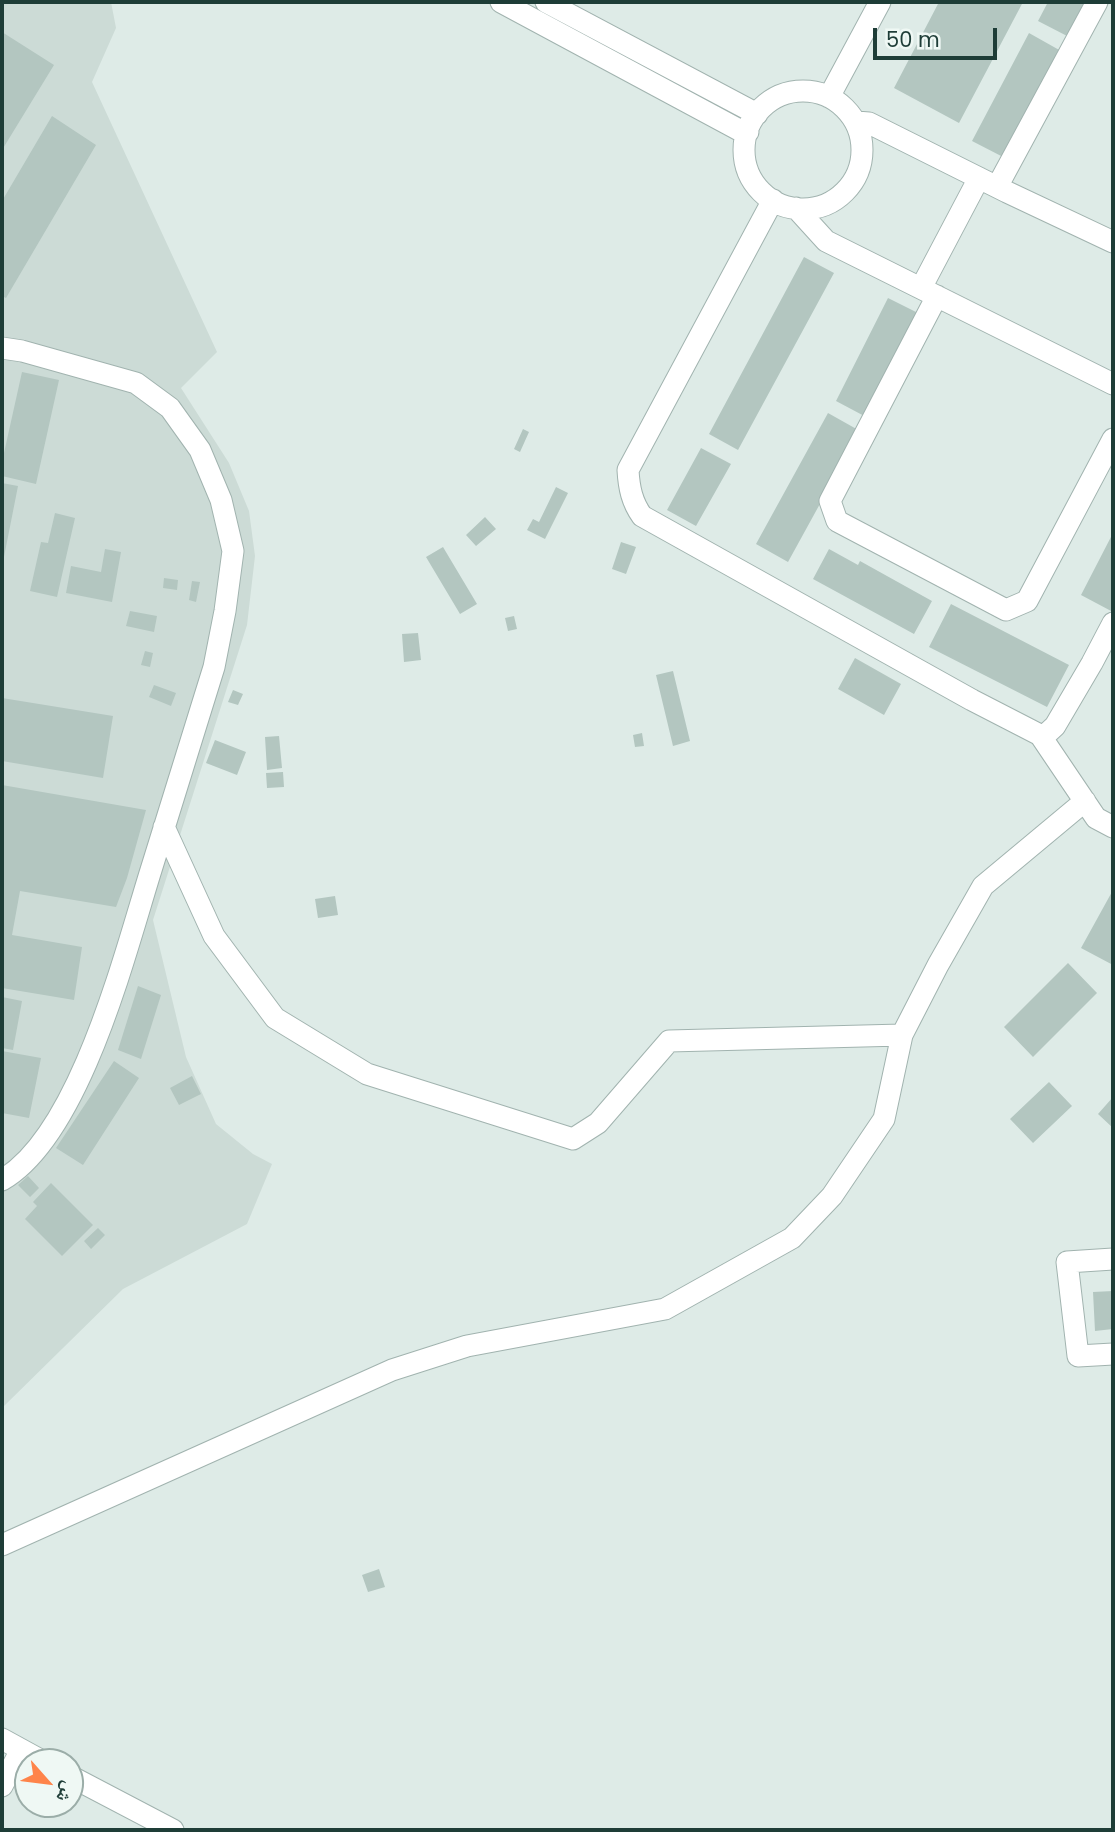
<!DOCTYPE html>
<html>
<head>
<meta charset="utf-8">
<style>
	body { margin:0 }
	#map { position:relative; width:1115px; height:1832px; overflow:hidden; background:#deebe7; font-family:Poppins,"Noto Naskh Arabic",sans-serif }
	canvas { display:block }
	.frame { position:absolute; inset:0; border:4px solid #1e3d37; pointer-events:none }
	.north { position:absolute; left:14px; top:1748px; width:70px; height:70px; box-sizing:border-box; background:#eff8f4; border:2px solid #9bada8; border-radius:50%; rotate:118deg; font-size:19px; font-weight:700; line-height:28px; text-align:center; color:#1e3d37 }
	.north::after { content:''; display:block; margin:auto; width:24px; height:32px; background:#fe844a; clip-path:polygon(50% 0,100% 100%,50% 72%,0 100%) }
	.scale { position:absolute; left:873px; top:28px; width:124px; height:32px; box-sizing:border-box; border:4px solid #1e3d37; border-top:0; padding-left:9px; font-size:21px; line-height:24px; white-space:nowrap; color:#1e3d37; -webkit-text-stroke:5px #eff8f4; paint-order:stroke }
</style>
</head>
<body>
<div id="map">
<canvas width="1115" height="1832"></canvas>
<div class="frame"></div>
<div class="north">ش</div>
<div class="scale">50 m</div>
</div>
<script>
const ctx = document.querySelector('canvas').getContext('2d');
ctx.lineJoin = 'round';
function fillPath(path, color) { ctx.fillStyle = color; ctx.fill(path, 'evenodd'); }
function trace(path, color, width, dash) { ctx.strokeStyle = color; ctx.lineWidth = width; ctx.lineCap = dash ? 'butt' : 'round'; ctx.setLineDash(dash || []); ctx.stroke(path); }
fillPath(new Path2D(`
	M 2,2 L 111,2 L 116,28 L 92,82 L 217,352 L 181,388 L 229,463 L 249,511 L 255,556 L 247,625 L 153,920 L 186,1057 L 216,1124 L 253,1154 L 272,1164 L 247,1224 L 123,1289 L 2,1408 Z`), '#ccdbd6');
fillPath(new Path2D(`
	M 939,2 L 1023,2 L 959,123 L 894,88 Z
	M 1048,2 L 1087,2 L 1069,37 L 1038,21 Z
	M 2,32 L 54,65 L 2,150 Z
	M 1029,33 L 1061,51 L 1005,158 L 972,141 Z
	M 52,116 L 96,145 L 6,298 L 2,296 L 2,201 Z
	M 804,257 L 834,273 L 738,450 L 709,434 Z
	M 888,298 L 920,314 L 868,418 L 836,401 Z
	M 22,372 L 59,380 L 36,484 L 2,476 L 2,462 Z
	M 828,413 L 860,431 L 788,562 L 756,544 Z
	M 523,429 L 529,432 L 520,452 L 514,449 Z
	M 701,448 L 731,464 L 696,526 L 667,510 Z
	M 2,483 L 18,486 L 3,562 L 2,562 Z
	M 556,487 L 568,493 L 545,539 L 527,530 L 533,519 L 539,522 Z
	M 55,513 L 75,518 L 57,597 L 30,591 L 41,542 L 48,543 Z
	M 485,517 L 496,529 L 476,546 L 466,535 Z
	M 1113,533 L 1113,612 L 1081,595 Z
	M 621,542 L 636,547 L 626,574 L 612,569 Z
	M 443,547 L 477,604 L 460,614 L 426,557 Z
	M 105,549 L 121,552 L 112,602 L 66,593 L 71,566 L 101,572 Z
	M 829,549 L 858,565 L 860,561 L 932,601 L 914,634 L 813,579 Z
	M 164,578 L 178,580 L 177,590 L 163,588 Z
	M 192,581 L 200,582 L 196,602 L 189,600 Z
	M 951,604 L 1069,665 L 1047,707 L 929,647 Z
	M 130,611 L 157,616 L 154,632 L 126,626 Z
	M 514,616 L 517,629 L 508,631 L 505,618 Z
	M 418,633 L 421,660 L 404,662 L 402,634 Z
	M 145,651 L 153,653 L 150,667 L 141,665 Z
	M 855,658 L 901,684 L 884,715 L 838,689 Z
	M 673,671 L 690,741 L 673,746 L 656,675 Z
	M 154,685 L 176,693 L 171,706 L 149,697 Z
	M 233,690 L 243,694 L 238,705 L 228,702 Z
	M 2,698 L 113,716 L 103,778 L 2,761 Z
	M 642,733 L 644,746 L 635,747 L 633,735 Z
	M 279,736 L 282,768 L 267,770 L 265,737 Z
	M 215,740 L 246,752 L 237,775 L 206,763 Z
	M 283,772 L 284,787 L 267,788 L 266,773 Z
	M 2,785 L 146,810 L 127,878 L 116,907 L 20,891 L 12,935 L 82,947 L 74,1000 L 2,988 Z
	M 1113,890 L 1113,965 L 1081,948 Z
	M 335,896 L 338,915 L 318,918 L 315,899 Z
	M 1068,963 L 1097,993 L 1033,1057 L 1004,1027 Z
	M 138,986 L 161,995 L 141,1059 L 118,1050 Z
	M 2,997 L 22,1001 L 13,1050 L 2,1048 Z
	M 2,1051 L 41,1058 L 29,1118 L 2,1113 Z
	M 114,1061 L 139,1078 L 83,1165 L 56,1148 Z
	M 192,1076 L 201,1094 L 179,1105 L 170,1088 Z
	M 1049,1082 L 1072,1106 L 1033,1143 L 1010,1119 Z
	M 1113,1097 L 1113,1128 L 1098,1114 Z
	M 28,1176 L 39,1188 L 30,1197 L 18,1185 Z
	M 51,1183 L 93,1225 L 62,1256 L 25,1219 L 37,1206 L 33,1202 Z
	M 98,1228 L 105,1235 L 91,1249 L 84,1241 Z
	M 1113,1291 L 1113,1329 L 1095,1331 L 1093,1292 Z
	M 379,1569 L 385,1587 L 368,1592 L 362,1575 Z`), '#b3c6c0');
const minor = new Path2D(`
	M 501,2 L 743,132 L 748,132
	M 546,2 L 757,114
	M744 150a59 59 0 1 1 118 0a59 59 0 1 1-118 0Z
	M 829,97 L 880,2
	M 856,122 L 869,123 L 1007,192 L 1113,242
	M 997,187 L 1097,2
	M 773,200 L 628,470 C 629,488 632,502 642,516 L 972,700 L 1040,735 L 1096,818 L 1113,827
	M 796,208 L 826,241 L 1113,384
	M 921,288 L 979,178
	M 937,296 L 830,501 L 837,521 L 1006,610 L 1027,601 L 1113,439
	M 2,348 L 22,351 L 136,383 L 170,408 L 200,450 L 221,500 L 233,551 L 225,611 L 214,667 C 193,734 172,802 151,870 C 125,953 80,1135 2,1180
	M 1042,738 L 1055,726 L 1092,663 L 1113,623
	M 164,827 L 214,936 L 275,1018 L 367,1074 L 573,1139 L 598,1123 L 669,1041 L 902,1035
	M 1113,1259 L 1067,1262 L 1078,1356 L 1113,1354
	M 2,1545 L 392,1370 L 467,1346 L 665,1309 L 792,1238 L 832,1196 L 884,1119 L 902,1035 L 938,965 L 983,886 L 1085,801
	M 2,1739 L 44,1762
	M 70,1776 L 173,1830
	M 2,1786 L 21,1750`);
trace(minor, '#a1b3af', 23);
trace(minor, '#fff', 21);
</script>
</body>
</html>
